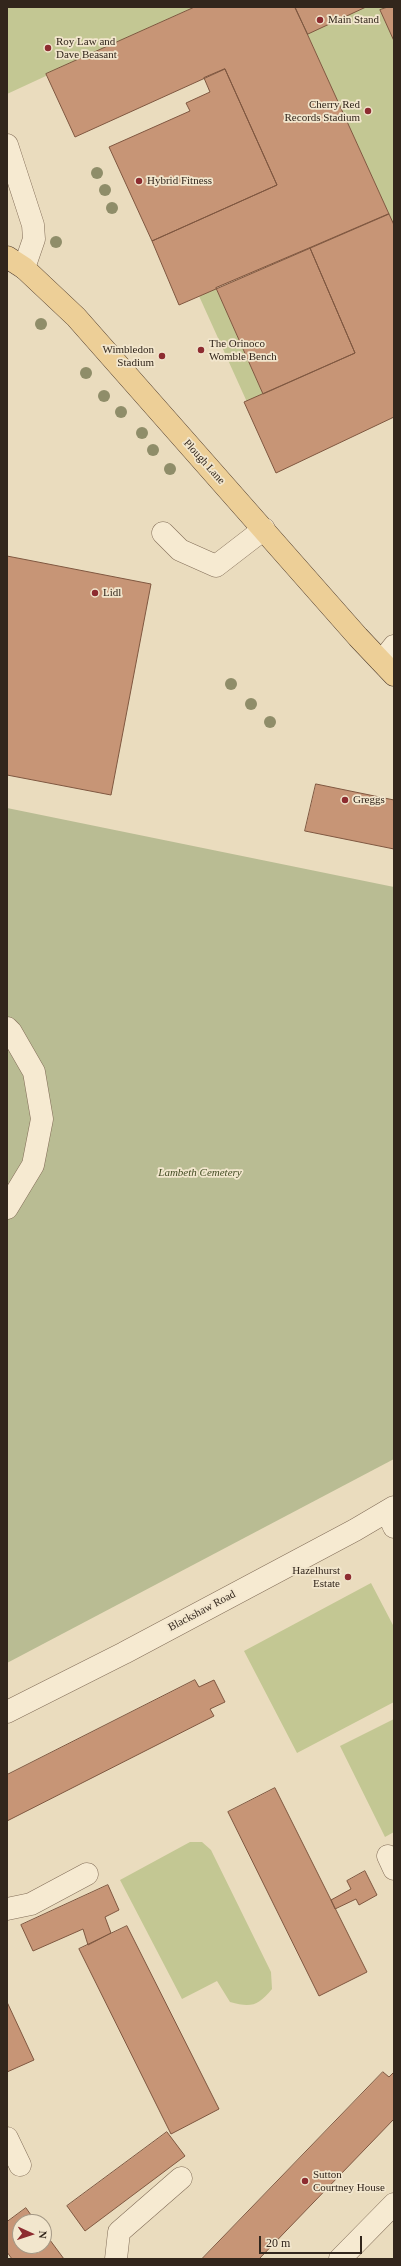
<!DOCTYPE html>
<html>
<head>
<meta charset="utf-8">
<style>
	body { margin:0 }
	#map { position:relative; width:401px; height:2266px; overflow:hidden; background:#eadcbe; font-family:"Times New Roman",serif }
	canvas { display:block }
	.frame { position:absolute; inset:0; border:8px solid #32261c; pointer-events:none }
	.north { position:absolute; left:12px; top:2214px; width:40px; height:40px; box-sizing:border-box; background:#f2e6cd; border:1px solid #a59986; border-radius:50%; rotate:93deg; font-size:11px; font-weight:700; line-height:16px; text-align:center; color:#32261c }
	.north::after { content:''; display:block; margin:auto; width:14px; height:18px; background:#8d2c30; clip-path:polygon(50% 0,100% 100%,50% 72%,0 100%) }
	.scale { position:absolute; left:259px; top:2236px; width:103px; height:18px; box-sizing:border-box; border:2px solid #32261c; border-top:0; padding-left:5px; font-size:12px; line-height:14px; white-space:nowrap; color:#32261c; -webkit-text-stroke:3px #f2e6cd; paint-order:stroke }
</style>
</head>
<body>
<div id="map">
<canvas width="401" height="2266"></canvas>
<div class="frame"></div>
<div class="north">N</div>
<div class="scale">20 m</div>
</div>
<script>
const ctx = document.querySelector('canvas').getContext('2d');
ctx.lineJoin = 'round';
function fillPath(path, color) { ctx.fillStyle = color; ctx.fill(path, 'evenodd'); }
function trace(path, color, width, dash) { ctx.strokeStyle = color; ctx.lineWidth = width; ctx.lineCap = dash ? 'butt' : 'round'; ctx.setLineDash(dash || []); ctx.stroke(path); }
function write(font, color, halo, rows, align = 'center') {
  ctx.font = font + ' "Times New Roman",serif'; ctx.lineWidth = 3.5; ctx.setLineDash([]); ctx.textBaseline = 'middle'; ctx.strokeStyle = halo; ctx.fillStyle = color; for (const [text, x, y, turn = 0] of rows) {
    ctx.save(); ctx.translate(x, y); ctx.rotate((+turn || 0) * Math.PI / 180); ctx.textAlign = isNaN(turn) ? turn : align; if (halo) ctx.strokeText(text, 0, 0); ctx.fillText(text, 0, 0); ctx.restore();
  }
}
fillPath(new Path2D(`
	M 7,7 L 195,7 L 7,94 Z
	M 295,7 L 394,7 L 394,225 Z
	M 216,288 L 263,394 L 247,402 L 199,296 Z
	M 371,1583 L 394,1627 L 394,1702 L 297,1753 L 244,1651 Z
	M 394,1719 L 394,1832 L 385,1837 L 340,1746 Z
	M 190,1842 L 202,1842 L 211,1850 L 271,1972 L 272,1989 C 258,2006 251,2008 230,2002 L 217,1981 L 182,1999 L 120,1880 Z`), '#c3c793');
fillPath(new Path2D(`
	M 7,808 L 394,887 L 394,1459 L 7,1663 Z`), '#b9bc93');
const building = new Path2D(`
	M 195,7 L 295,7 L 389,214 L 179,305 L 152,241 L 277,185 L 225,69 L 75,137 L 46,74 Z
	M 295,7 L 366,7 L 308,34 Z
	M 388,7 L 394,7 L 394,41 L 380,10 Z
	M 225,69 L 277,185 L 152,241 L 109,147 L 190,111 L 186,103 L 210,92 L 204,78 Z
	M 389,214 L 394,225 L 394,417 L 276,473 L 244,402 L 355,353 L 310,248 Z
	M 310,248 L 355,353 L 263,394 L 216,288 Z
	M 7,556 L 151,584 L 111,795 L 7,775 Z
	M 316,784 L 394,800 L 394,849 L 305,831 Z
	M 195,1680 L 199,1687 L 214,1680 L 225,1702 L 210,1709 L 214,1716 L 7,1821 L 7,1775 Z
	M 275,1788 L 367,1972 L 319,1996 L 228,1812 Z
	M 365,1871 L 377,1895 L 359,1905 L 356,1899 L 335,1909 L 331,1900 L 351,1889 L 347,1881 Z
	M 108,1885 L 119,1910 L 105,1917 L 111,1933 L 88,1945 L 83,1929 L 33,1951 L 21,1925 Z
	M 127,1926 L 219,2109 L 171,2134 L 79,1949 Z
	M 7,2002 L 34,2060 L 7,2072 Z
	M 383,2072 L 389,2077 L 394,2072 L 394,2119 L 259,2259 L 202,2259 Z
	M 167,2132 L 185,2156 L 85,2231 L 67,2206 Z
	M 26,2208 L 36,2222 L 20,2222 L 20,2246 L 44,2246 L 44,2232 L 64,2259 L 12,2259 L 7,2252 L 7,2222 Z`);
fillPath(building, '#c79576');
trace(building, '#7f5740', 1);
const minor = new Path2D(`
	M 7,145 L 33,225 L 34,239 L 24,268
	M 163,533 L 180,550 L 216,566 L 264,529
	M 382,661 L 394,646
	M 7,1028 L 11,1032 L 34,1072 L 42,1119 L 33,1165 L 7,1208
	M 387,1511 L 394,1527
	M 7,1712 L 124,1653 L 355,1530 L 394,1507
	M 388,1856 L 394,1869
	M 7,1909 L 31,1904 L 87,1874
	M 7,2138 L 20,2165
	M 116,2259 L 119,2232 L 181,2178
	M 340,2259 L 394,2204`);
const major = new Path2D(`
	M 7,257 L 24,268 L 76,317 L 358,637 L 394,675`);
trace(minor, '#826d58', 23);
trace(major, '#4f3c2d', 23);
trace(minor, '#f6ead1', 22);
trace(major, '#edcf97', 22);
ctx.fillStyle = '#8f8d69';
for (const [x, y] of [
	[97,173],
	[105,190],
	[112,208],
	[56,242],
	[41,324],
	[86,373],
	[104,396],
	[121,412],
	[142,433],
	[153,450],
	[170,469],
	[231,684],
	[251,704],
	[270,722]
]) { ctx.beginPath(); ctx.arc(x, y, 6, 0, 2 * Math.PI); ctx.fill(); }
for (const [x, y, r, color] of [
	[320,20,4,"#8d2c30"],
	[48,48,4,"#8d2c30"],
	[368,111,4,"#8d2c30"],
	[139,181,4,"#8d2c30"],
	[201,350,4,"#8d2c30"],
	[162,356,4,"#8d2c30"],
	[95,593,4,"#8d2c30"],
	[345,800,4,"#8d2c30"],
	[348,1577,4,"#8d2c30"],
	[305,2181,4,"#8d2c30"]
]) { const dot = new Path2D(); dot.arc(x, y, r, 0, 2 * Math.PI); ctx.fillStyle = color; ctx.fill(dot); trace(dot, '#f2e6cd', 1.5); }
write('11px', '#32261c', '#f2e6cd', [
	["Main Stand",328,20],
	["Roy Law and",56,42],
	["Dave Beasant",56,55],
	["Cherry Red",360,105,"right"],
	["Records Stadium",360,118,"right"],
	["Hybrid Fitness",147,181],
	["The Orinoco",209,344],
	["Womble Bench",209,357],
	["Wimbledon",154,350,"right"],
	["Stadium",154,363,"right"],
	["Lidl",103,593],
	["Greggs",353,800],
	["Hazelhurst",340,1571,"right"],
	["Estate",340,1584,"right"],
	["Sutton",313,2175],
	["Courtney House",313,2188]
], 'left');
write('11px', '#32261c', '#f2e6cd', [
	["Plough Lane",204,462,48],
	["Blackshaw Road",202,1611,-28]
]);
write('italic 11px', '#444d24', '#f2e6cd', [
	["Lambeth Cemetery",200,1173]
]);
</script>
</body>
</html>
